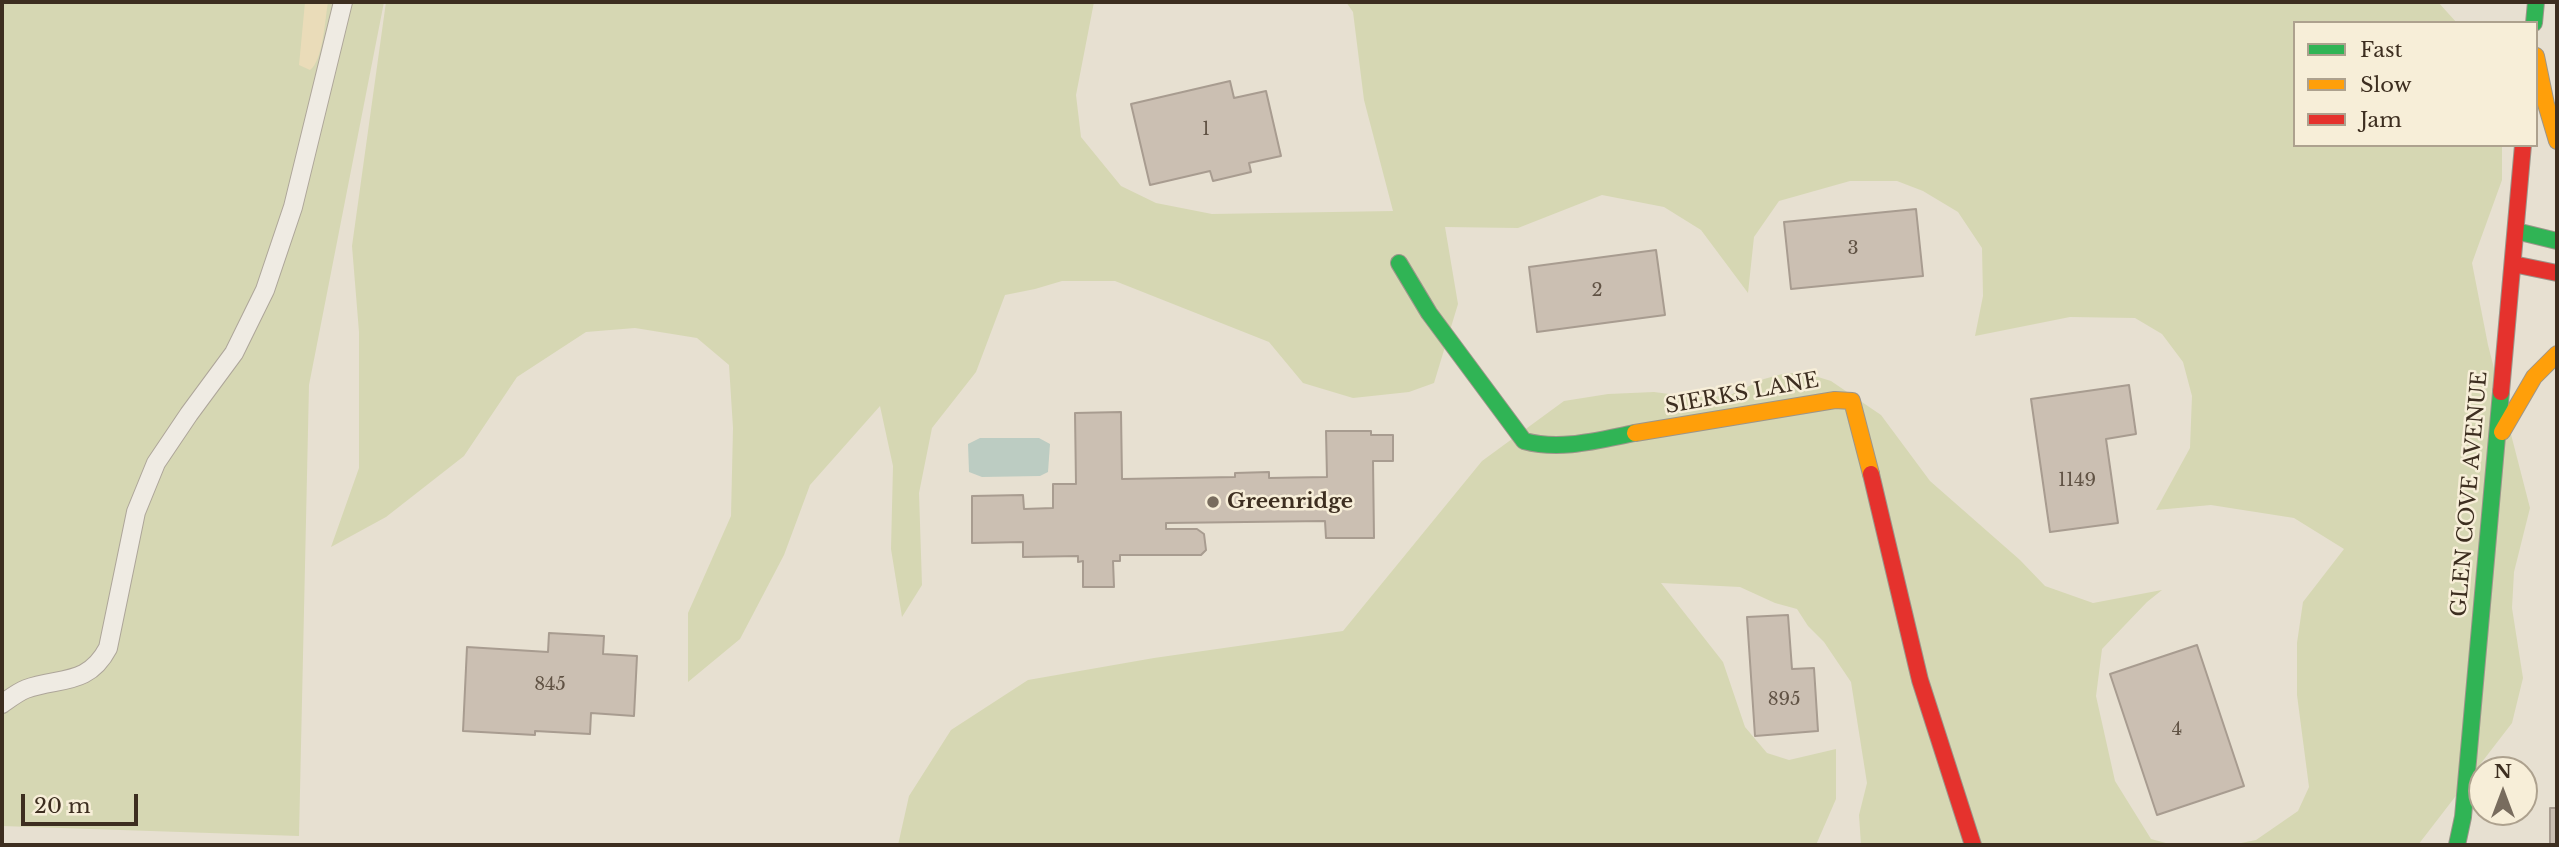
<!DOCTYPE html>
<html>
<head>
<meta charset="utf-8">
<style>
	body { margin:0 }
	#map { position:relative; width:2559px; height:847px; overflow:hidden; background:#e7e0d1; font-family:"Libre Baskerville",serif }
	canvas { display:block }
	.frame { position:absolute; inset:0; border:4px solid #3d2e20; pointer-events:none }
	.legend { position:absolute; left:2293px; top:21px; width:245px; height:126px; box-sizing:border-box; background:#f7eed8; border:2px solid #ada18e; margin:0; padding:9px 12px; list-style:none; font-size:21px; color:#3d2e20 }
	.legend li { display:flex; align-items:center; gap:14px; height:35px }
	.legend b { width:35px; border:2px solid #ada18e }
	.north { position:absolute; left:2468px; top:756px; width:70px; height:70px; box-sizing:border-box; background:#f7eed8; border:2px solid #ada18e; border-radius:50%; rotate:0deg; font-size:19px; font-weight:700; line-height:28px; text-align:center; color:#3d2e20 }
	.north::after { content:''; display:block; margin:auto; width:24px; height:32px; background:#786c5e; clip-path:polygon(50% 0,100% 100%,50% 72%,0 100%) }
	.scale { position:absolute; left:21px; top:794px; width:117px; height:32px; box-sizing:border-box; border:4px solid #3d2e20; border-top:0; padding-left:9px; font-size:21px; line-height:24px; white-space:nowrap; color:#3d2e20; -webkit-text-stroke:5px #f7eed8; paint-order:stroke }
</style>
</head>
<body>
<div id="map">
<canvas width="2559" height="847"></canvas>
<div class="frame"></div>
<ul class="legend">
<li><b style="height:9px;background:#30b455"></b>Fast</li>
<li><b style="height:9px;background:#ff9f0a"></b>Slow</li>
<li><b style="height:9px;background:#e5322d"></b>Jam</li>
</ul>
<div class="north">N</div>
<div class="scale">20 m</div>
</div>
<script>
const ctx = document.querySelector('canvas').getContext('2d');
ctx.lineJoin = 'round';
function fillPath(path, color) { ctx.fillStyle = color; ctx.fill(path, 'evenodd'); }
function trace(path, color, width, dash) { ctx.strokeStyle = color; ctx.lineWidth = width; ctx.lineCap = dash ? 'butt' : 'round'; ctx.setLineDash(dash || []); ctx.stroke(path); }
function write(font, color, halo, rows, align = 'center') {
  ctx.font = font + ' "Libre Baskerville",serif'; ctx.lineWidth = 5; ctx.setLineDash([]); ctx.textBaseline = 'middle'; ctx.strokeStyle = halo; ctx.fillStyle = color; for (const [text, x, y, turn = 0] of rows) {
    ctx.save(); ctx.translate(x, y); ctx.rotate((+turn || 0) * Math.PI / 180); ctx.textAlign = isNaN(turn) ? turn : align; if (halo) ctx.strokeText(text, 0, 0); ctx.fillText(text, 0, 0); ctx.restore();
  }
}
fillPath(new Path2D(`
	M 2,2 L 384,2 L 309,385 L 299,836 L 2,826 Z
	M 386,2 L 1094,2 L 1076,95 L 1081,137 L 1121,186 L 1156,203 L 1212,214 L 1393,211 L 1364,100 L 1353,12 L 1346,2 L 2438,2 L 2457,23 L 2295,23 L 2295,145 L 2502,145 L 2502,180 L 2472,263 L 2488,345 L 2530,508 L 2514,572 L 2512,608 L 2523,678 L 2512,723 L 2418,845 L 2231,845 L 2256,840 L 2298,811 L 2309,787 L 2297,695 L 2297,643 L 2303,602 L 2344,549 L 2294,518 L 2211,505 L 2156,510 L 2190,448 L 2192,396 L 2183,362 L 2162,334 L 2135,318 L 2070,317 L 1975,336 L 1983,296 L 1982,248 L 1958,212 L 1923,191 L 1897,181 L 1850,181 L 1779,201 L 1754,237 L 1748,293 L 1701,230 L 1664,207 L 1602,195 L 1518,228 L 1445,227 L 1458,304 L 1434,383 L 1409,392 L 1353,398 L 1303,383 L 1269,342 L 1115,281 L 1062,281 L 1035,289 L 1005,295 L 976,372 L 932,428 L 919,493 L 922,585 L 902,617 L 891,549 L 893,466 L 880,406 L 810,485 L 784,555 L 740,639 L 688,682 L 688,613 L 731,516 L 733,428 L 729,365 L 697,338 L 635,328 L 586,332 L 517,377 L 464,456 L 386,517 L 331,547 L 359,468 L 359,332 L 352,246 Z
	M 1786,373 L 1805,373 L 1831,381 L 1881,415 L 1930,481 L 2020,560 L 2045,586 L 2093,603 L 2162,590 L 2147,602 L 2102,649 L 2096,696 L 2115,781 L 2151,839 L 2173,845 L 1861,845 L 1859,815 L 1867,783 L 1851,682 L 1824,642 L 1808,626 L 1797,609 L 1775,603 L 1740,587 L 1661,583 L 1723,662 L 1745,727 L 1767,753 L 1789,760 L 1836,749 L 1836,799 L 1816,845 L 898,845 L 909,796 L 951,730 L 1028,680 L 1154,658 L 1343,631 L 1482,461 L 1564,401 L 1608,394 L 1654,392 L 1692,397 L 1728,396 L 1764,379 Z`), '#d6d7b3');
fillPath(new Path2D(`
	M 305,2 L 328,2 C 325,19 323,61 310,70 L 299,65 Z`), '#eadcb9');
fillPath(new Path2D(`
	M 980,438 L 1039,438 L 1050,444 L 1048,472 L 1040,476 L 982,477 L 969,472 L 968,444 Z`), '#bcccc2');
const building = new Path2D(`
	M 1230,81 L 1234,98 L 1266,91 L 1281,156 L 1249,163 L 1251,172 L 1213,181 L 1210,171 L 1150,185 L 1131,104 Z
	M 1916,209 L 1923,276 L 1791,289 L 1784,222 Z
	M 1656,250 L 1665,315 L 1537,332 L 1529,267 Z
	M 2129,385 L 2136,434 L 2106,439 L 2118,523 L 2050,532 L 2031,399 Z
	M 1121,412 L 1122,479 L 1235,477 L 1235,473 L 1269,472 L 1269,478 L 1327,477 L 1326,431 L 1371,431 L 1371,435 L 1393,435 L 1393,461 L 1373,461 L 1374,538 L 1326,538 L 1325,521 L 1166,523 L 1166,529 L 1197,529 L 1204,534 L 1206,550 L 1201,555 L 1120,555 L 1120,561 L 1113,561 L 1114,587 L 1083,587 L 1083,561 L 1078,562 L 1078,556 L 1023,557 L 1023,542 L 972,543 L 972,496 L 1023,495 L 1024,509 L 1053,508 L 1053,484 L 1076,484 L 1075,413 Z
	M 1788,615 L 1792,669 L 1814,668 L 1818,731 L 1755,736 L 1747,617 Z
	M 549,633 L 604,636 L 603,654 L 637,656 L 634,716 L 591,713 L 590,734 L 535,731 L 535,735 L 463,731 L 467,647 L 548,652 Z
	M 2197,645 L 2244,786 L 2157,815 L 2110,674 Z
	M 2550,808 L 2557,808 L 2557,845 L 2550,845 Z`);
fillPath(building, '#cbbfb2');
trace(building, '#a89c90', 2);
const lane = new Path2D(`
	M 2,704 C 9,699 18,692 26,689 C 60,677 88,686 108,648 L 136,512 L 156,463 L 189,414 L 234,353 L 265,290 L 293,207 L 343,2`);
const fast = new Path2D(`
	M 2534,23 L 2536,2
	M 2516,231 L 2557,241
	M 1399,263 L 1429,313 L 1524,441 C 1561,451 1599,440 1635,433
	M 2457,845 L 2463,817 L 2501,392`);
const slow = new Path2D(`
	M 2536,56 L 2546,104 L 2557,141
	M 2502,432 L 2534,377 L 2557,354
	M 1635,433 L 1835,400 L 1852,401 L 1871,474`);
const jam = new Path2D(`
	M 2513,264 L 2557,273
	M 2501,392 L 2523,145
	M 1871,474 L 1920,680 L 1973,845`);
trace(lane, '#ada599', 20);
trace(fast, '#9c958a', 18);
trace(slow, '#9c958a', 18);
trace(jam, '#9c958a', 18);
trace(lane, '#efebe3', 18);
trace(fast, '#30b455', 16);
trace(slow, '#ff9f0a', 16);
trace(jam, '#e5322d', 16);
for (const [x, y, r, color] of [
	[1213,502,7,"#786c5e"]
]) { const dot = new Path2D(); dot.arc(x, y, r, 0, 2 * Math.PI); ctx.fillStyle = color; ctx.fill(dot); trace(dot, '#f7eed8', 2.5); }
write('18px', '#605244', null, [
	["1",1206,130],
	["3",1853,249],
	["2",1597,291],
	["1149",2077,481],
	["845",550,685],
	["895",1784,700],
	["4",2177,730]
]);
write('21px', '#3d2e20', '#f7eed8', [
	["SIERKS LANE",1742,394,-10],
	["GLEN COVE AVENUE",2470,494,-85]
]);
write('bold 21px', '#3d2e20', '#f7eed8', [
	["Greenridge",1227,502]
], 'left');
</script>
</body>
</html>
